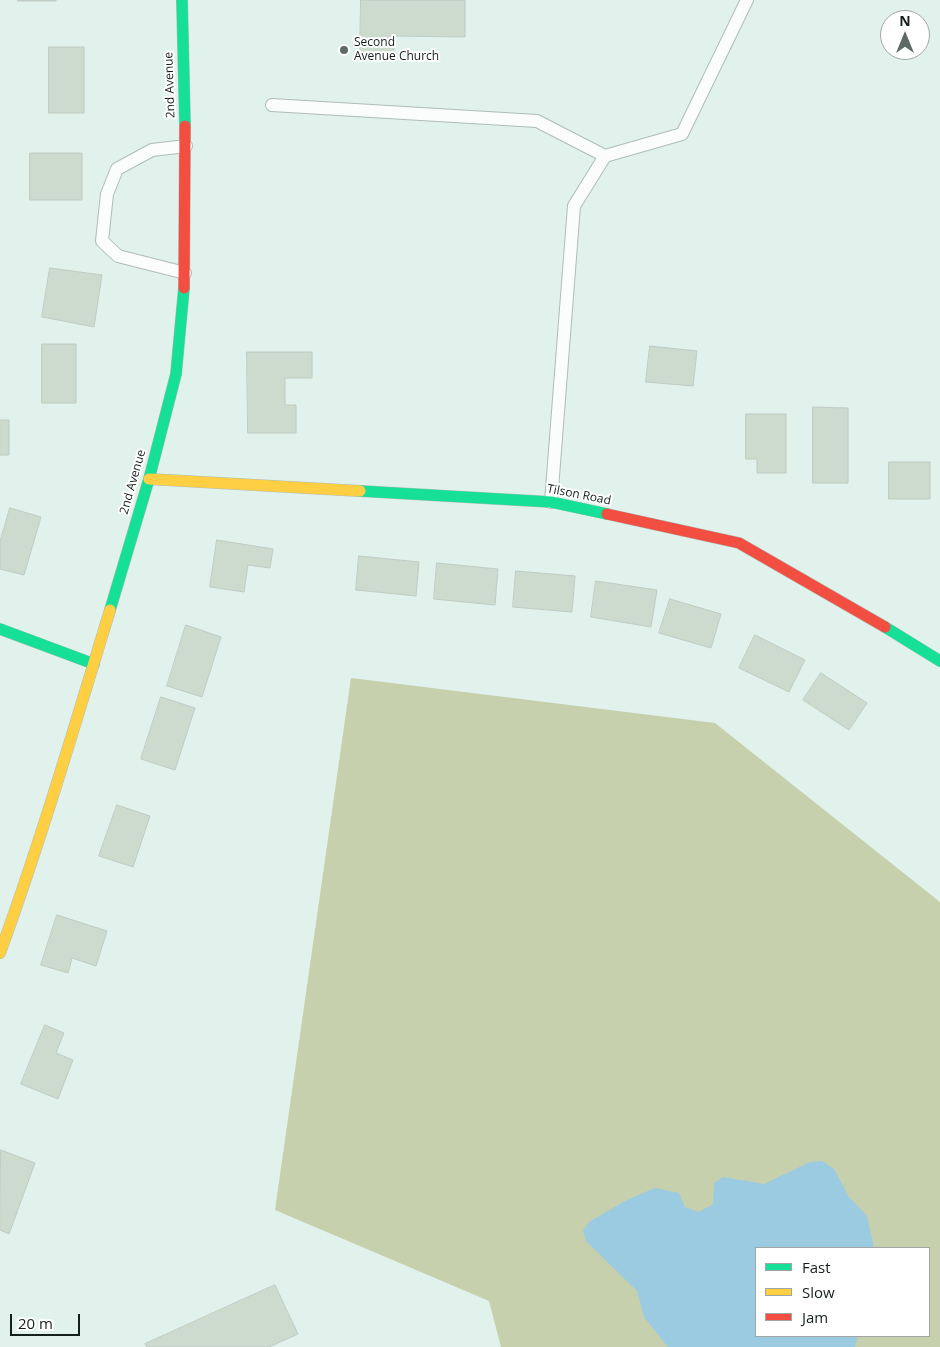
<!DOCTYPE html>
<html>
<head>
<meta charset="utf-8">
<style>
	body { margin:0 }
	#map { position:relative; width:940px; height:1347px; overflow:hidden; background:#e1f1eb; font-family:"Open Sans",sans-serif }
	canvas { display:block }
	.legend { position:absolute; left:755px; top:1247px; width:175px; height:90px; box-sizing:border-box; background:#fff; border:1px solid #a1a6a4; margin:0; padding:6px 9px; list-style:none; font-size:15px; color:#15201c }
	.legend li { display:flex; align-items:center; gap:10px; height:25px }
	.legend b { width:25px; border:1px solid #a1a6a4 }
	.north { position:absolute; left:880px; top:10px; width:50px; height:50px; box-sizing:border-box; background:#fff; border:1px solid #a1a6a4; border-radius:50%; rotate:0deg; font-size:14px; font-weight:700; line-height:20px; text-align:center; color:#15201c }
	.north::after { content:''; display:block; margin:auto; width:18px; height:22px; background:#5c6964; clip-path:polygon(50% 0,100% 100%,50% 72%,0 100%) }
	.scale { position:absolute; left:10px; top:1314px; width:70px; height:22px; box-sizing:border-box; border:2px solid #15201c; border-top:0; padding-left:6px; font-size:15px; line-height:18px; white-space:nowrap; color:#15201c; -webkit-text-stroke:4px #fff; paint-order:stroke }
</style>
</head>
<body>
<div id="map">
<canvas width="940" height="1347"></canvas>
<ul class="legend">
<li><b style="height:6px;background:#16e098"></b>Fast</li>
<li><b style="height:6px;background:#ffcf43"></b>Slow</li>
<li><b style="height:6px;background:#f24e42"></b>Jam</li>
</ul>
<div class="north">N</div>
<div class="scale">20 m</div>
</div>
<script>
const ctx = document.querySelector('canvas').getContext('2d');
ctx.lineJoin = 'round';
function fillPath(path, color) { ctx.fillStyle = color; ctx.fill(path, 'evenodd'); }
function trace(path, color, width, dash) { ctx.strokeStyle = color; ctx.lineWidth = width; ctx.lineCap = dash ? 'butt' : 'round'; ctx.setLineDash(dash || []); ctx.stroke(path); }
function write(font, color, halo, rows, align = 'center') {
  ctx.font = font + ' "Open Sans",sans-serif'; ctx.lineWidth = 4; ctx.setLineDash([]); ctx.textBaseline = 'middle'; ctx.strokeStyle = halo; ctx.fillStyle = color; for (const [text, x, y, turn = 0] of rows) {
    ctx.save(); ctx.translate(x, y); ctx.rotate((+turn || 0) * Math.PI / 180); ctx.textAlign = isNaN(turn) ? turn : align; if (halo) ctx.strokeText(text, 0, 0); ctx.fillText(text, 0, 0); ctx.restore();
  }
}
fillPath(new Path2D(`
	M 351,678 L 715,723 L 940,902 L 940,1347 L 501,1347 L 489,1301 L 275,1210 ZM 756,1248 L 929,1248 L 929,1336 L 756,1336 Z`), '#c7d0ac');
fillPath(new Path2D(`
	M 822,1161 L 834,1169 L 849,1197 L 867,1216 L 874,1248 L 756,1248 L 756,1336 L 858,1336 L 855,1347 L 668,1347 L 644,1317 L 637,1291 L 586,1241 L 583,1231 L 589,1222 L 625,1201 L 643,1193 L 655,1188 L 679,1193 L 685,1207 L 699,1212 L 713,1204 L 714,1183 L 723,1177 L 764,1184 L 810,1162 Z`), '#9acbe1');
const building = new Path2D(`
	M 18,0 L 56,0 L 56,1 L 18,1 Z
	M 361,0 L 465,0 L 465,37 L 394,36 L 394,54 L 360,54 Z
	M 49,47 L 84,47 L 84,113 L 49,113 Z
	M 30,153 L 82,153 L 82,200 L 30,200 Z
	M 50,268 L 102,275 L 94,327 L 42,317 Z
	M 42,344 L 76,344 L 76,403 L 42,403 Z
	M 650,346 L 697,351 L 693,386 L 646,382 Z
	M 247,352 L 312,352 L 312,378 L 285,378 L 285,405 L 296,405 L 296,433 L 248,433 Z
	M 813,407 L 848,408 L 848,483 L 813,483 Z
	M 746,414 L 786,414 L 786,473 L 757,473 L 757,459 L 746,459 Z
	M 0,420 L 9,420 L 9,455 L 0,455 Z
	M 889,462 L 930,462 L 930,499 L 889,499 Z
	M 10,508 L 41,517 L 24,575 L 0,569 L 0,542 Z
	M 217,540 L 273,549 L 270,568 L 248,565 L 244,592 L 210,587 Z
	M 359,556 L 419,562 L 416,596 L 356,590 Z
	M 437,563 L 498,569 L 495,605 L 434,599 Z
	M 516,571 L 575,576 L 572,612 L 513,607 Z
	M 596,581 L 657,590 L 651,627 L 591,617 Z
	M 670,599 L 721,614 L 711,648 L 659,633 Z
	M 186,625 L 221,637 L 202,697 L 167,686 Z
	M 755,635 L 805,660 L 789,692 L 739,668 Z
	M 821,673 L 867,703 L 849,730 L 803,700 Z
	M 161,697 L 195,708 L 175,770 L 141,759 Z
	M 117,805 L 150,816 L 133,867 L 99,856 Z
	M 57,915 L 107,931 L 96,966 L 72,958 L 68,973 L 41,965 Z
	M 45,1025 L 64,1033 L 56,1053 L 73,1060 L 58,1099 L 21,1084 Z
	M 1,1150 L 35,1163 L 9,1234 L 0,1230 Z
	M 275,1285 L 298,1334 L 269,1347 L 147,1347 L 145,1344 Z`);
fillPath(building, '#ccdbce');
trace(building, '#c0cac4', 1);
const lane = new Path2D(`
	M 272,105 L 537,121 L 605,156
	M 185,273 L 118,256 L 102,241 L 107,194 L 117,169 L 152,150 L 186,146
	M 551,502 L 574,206 L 605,156 L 682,134 L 747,0`);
const fast = new Path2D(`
	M 182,0 L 185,126
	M 360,491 L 551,502 L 607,514
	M 110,610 L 149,479 L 176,374 L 184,288
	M 885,627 L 940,661
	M 0,629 L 94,664`);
const slow = new Path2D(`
	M 149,479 L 360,491
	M 0,953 C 41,840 75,725 110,610`);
const jam = new Path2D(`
	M 184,288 L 185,126
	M 607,514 L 739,543 L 885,627`);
trace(lane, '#afbcb7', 14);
trace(fast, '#afbcb7', 12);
trace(slow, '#afbcb7', 12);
trace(jam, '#afbcb7', 12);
trace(lane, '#fafdfc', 12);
trace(fast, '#16e098', 11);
trace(slow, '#ffcf43', 11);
trace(jam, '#f24e42', 11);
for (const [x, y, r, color] of [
	[344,50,5,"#5c6964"]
]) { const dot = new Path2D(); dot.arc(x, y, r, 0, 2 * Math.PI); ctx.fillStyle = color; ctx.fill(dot); trace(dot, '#fff', 2); }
write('12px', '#15201c', '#fff', [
	["Second",354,43],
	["Avenue Church",354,57]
], 'left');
write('12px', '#15201c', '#fff', [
	["2nd Avenue",170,85,-92],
	["2nd Avenue",133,482,-74],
	["Tilson Road",579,495,11]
]);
</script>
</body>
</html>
